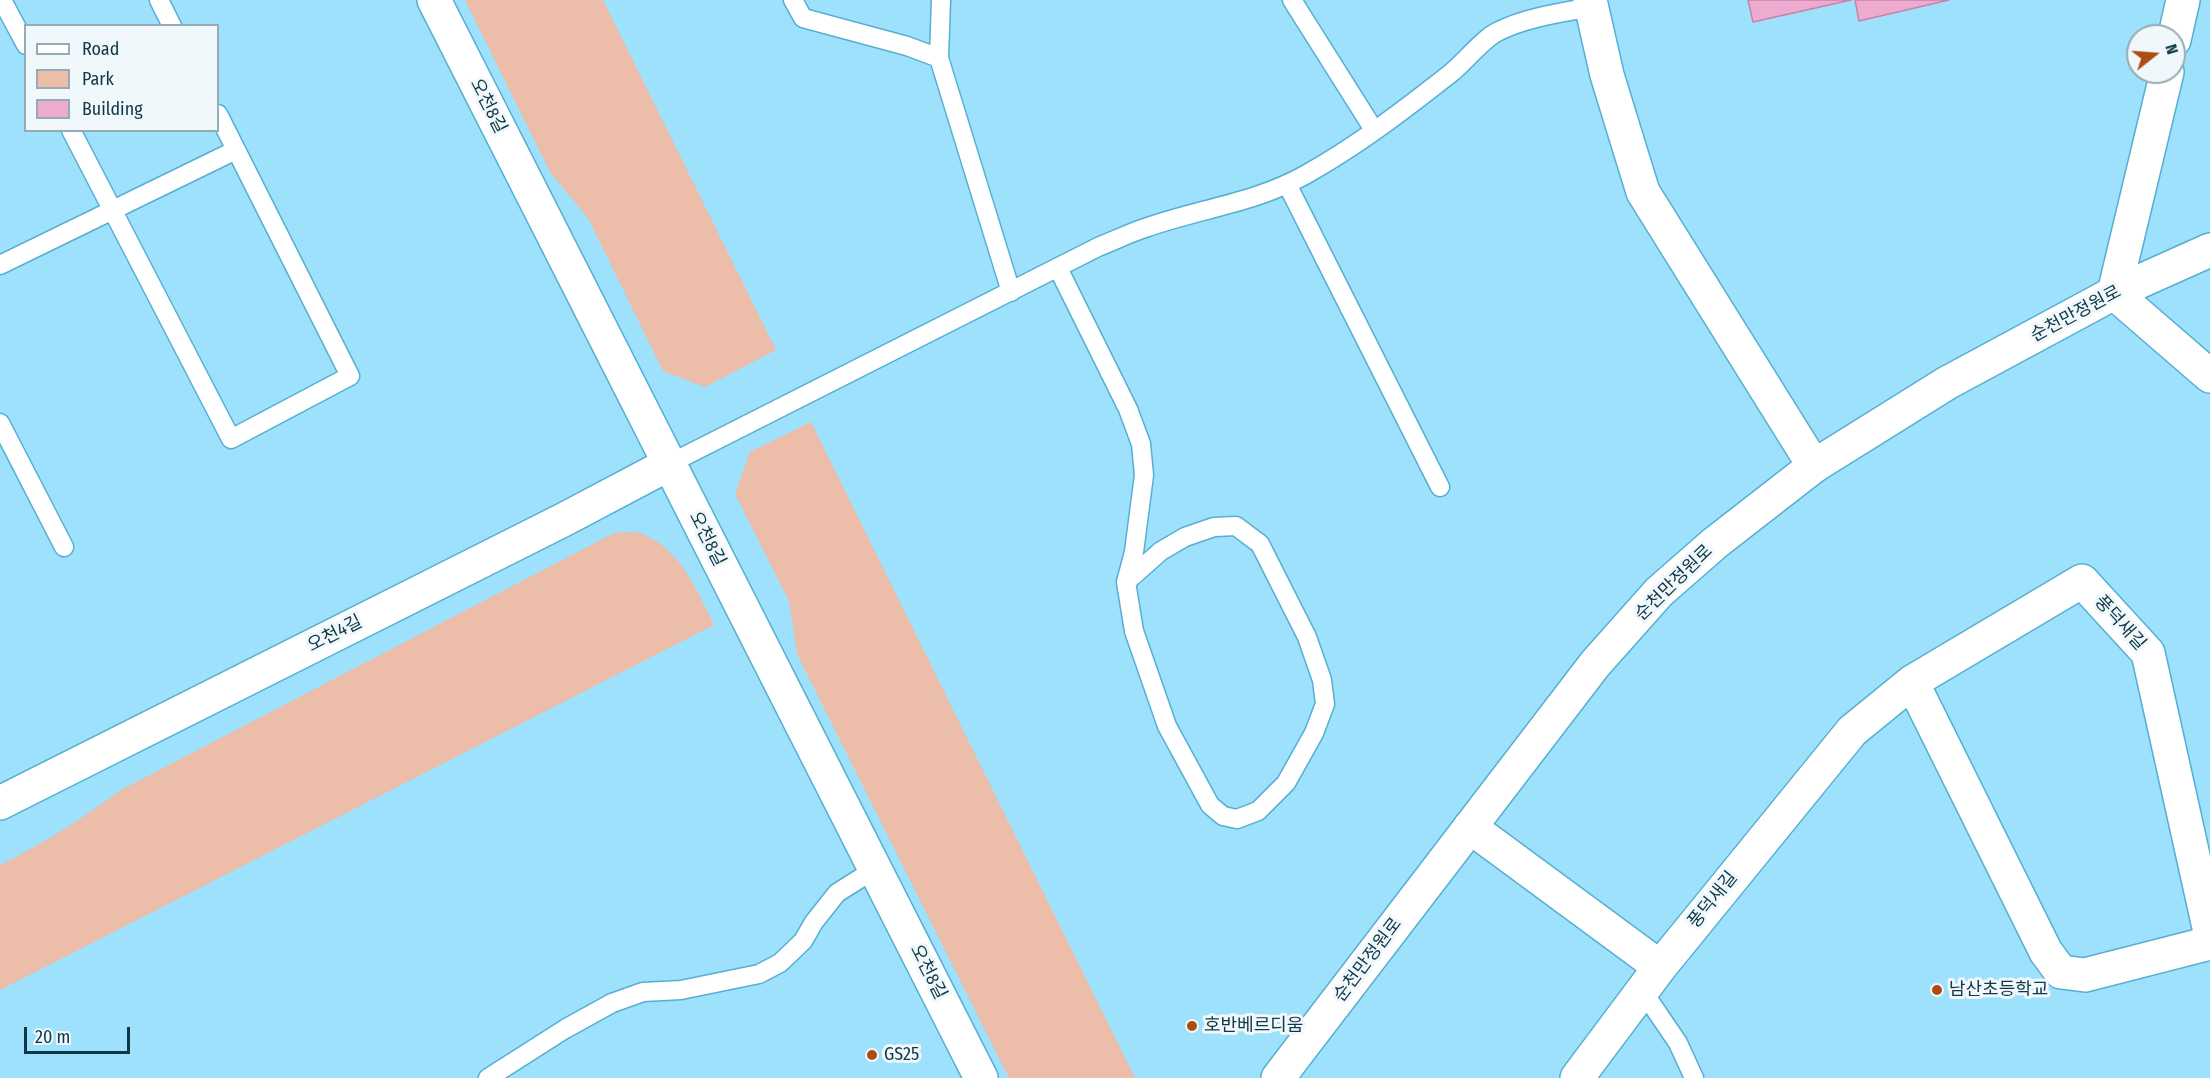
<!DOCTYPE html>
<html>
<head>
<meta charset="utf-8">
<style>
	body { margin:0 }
	#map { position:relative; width:2210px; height:1078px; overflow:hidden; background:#9de1fd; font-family:"Fira Sans Condensed",sans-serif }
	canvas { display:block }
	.legend { position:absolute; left:24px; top:24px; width:195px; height:108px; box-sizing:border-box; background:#f0f8fc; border:2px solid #96abb3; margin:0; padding:8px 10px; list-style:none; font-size:18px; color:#103745 }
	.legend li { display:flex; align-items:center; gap:12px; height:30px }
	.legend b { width:30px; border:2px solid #96abb3 }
	.north { position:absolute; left:2126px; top:24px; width:60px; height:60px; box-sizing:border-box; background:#f0f8fc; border:2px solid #96abb3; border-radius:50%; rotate:73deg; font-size:16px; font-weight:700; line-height:24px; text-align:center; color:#103745 }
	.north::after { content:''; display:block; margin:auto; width:21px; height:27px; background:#ae4c10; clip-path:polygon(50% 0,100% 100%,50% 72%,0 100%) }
	.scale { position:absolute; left:24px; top:1027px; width:106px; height:27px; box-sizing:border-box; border:3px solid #103745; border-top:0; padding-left:8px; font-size:18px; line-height:21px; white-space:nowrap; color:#103745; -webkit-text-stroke:4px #f0f8fc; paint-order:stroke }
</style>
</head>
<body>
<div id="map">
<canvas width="2210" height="1078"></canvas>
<ul class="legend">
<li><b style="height:8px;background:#fff"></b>Road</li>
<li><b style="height:16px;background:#ecbda8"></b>Park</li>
<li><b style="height:16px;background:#edaccf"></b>Building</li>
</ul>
<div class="north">N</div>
<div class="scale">20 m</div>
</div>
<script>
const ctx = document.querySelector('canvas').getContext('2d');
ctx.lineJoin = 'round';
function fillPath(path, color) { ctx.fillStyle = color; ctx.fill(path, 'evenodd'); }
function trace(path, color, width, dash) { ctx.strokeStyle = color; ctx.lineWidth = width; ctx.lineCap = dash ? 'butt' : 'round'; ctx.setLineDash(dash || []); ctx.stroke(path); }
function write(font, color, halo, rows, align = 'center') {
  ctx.font = font + ' "Fira Sans Condensed","Noto Sans KR",sans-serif'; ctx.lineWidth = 6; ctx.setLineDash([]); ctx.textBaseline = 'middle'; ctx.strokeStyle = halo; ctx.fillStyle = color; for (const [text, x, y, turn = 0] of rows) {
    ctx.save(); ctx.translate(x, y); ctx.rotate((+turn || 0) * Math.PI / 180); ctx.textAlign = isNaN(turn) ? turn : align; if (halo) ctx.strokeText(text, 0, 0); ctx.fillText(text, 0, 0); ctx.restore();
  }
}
fillPath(new Path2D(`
	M 465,0 L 603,0 L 776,350 L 705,387 L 663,371 L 588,218 L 550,172 Z
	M 811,422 L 1135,1078 L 1009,1078 L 797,654 L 789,601 L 735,494 L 750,452 Z
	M 614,533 C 622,533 634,531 642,534 C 681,549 697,591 714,625 L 0,990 L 0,865 C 43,844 83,818 121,790 Z`), '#ecbda8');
const building = new Path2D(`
	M 1748,0 L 1851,0 L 1753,22 Z
	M 1855,0 L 1949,0 L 1859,21 Z`);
fillPath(building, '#edaccf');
trace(building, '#c782a9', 1.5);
const lane = new Path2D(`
	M 2,0 L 26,45
	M 159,0 L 172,26
	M 793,0 L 803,18 L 907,46 L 939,58
	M 941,0 L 939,58 L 1011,292
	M 1292,0 L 1374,130
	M 71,130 L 231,439 L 350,376 L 218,114
	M 1287,184 L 1440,487
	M 0,265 L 236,150
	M 1058,268 L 1128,409 L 1141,444 L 1144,475 L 1134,552 L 1126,582 L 1134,631 L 1167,726 L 1210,805 L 1223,816 L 1237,819 L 1258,811 L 1286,783 L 1314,733 L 1325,704 L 1322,680 L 1307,637 L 1260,544 L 1236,526 L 1214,527 L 1185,537 L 1161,551 L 1126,582
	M 0,423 L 64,547
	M 669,464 L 1098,247 C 1114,241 1129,233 1145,228 C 1198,209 1255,203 1305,175 C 1357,146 1404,110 1451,73 C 1466,61 1482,39 1499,31 C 1527,17 1561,13 1591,7
	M 1642,990 L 1678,1043 L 1694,1078
	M 488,1078 L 565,1029 L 612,1003 L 643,992 L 681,990 L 759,974 L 780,963 L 803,941 L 814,922 L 837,893 L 875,869`);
const street = new Path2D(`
	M 434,0 L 981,1078
	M 1590,0 L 1607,75 L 1643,192 L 1814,466
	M 2174,40 L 2183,0
	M 2167,72 L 2114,293 L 2210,376
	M 1912,682 L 2046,952 L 2061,972 L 2085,975 L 2210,943
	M 1470,827 L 1660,967
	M 1577,1078 L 1660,967 L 1852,731 L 1912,682 L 2082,581 L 2148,653 L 2210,932`);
const secondary = new Path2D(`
	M 0,803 L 565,519 L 669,464
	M 1278,1078 L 1595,664 L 1659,592 L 1715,543 L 1814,466 L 1947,383 L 2114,293 L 2210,250`);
trace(lane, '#56afd1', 21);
trace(street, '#56afd1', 36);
trace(secondary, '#56afd1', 36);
trace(lane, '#fff', 18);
trace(street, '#fff', 33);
trace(secondary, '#fff', 33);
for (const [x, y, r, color] of [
	[1937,990,6,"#ae4c10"],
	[1192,1026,6,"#ae4c10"],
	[872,1055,6,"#ae4c10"]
]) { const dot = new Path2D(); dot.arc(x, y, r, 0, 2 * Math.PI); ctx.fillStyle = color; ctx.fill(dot); trace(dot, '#f0f8fc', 2); }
write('18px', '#103745', '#f0f8fc', [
	["오천8길",488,106,63],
	["순천만정원로",2076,314,-28],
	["오천8길",707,539,63],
	["순천만정원로",1674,583,-44],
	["풍덕새길",2120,623,48],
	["오천4길",335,634,-27],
	["풍덕새길",1713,900,-51],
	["순천만정원로",1368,960,-53],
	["오천8길",928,972,63]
]);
write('18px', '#103745', '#f0f8fc', [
	["남산초등학교",1949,990],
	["호반베르디움",1204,1026],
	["GS25",884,1055]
], 'left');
</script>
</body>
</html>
